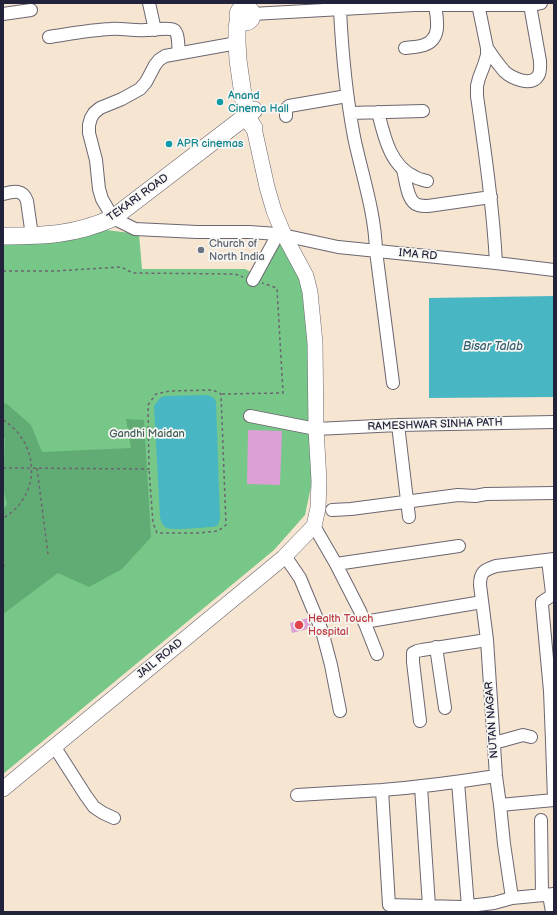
<!DOCTYPE html>
<html>
<head>
<meta charset="utf-8">
<style>
	body { margin:0 }
	#map { position:relative; width:557px; height:915px; overflow:hidden; background:#f5e5d1; font-family:"Balsamiq Sans",sans-serif }
	canvas { display:block }
	.frame { position:absolute; inset:0; border:4px solid #22223b; pointer-events:none }
</style>
</head>
<body>
<div id="map">
<canvas width="557" height="915"></canvas>
<div class="frame"></div>
</div>
<script>
const ctx = document.querySelector('canvas').getContext('2d');
ctx.lineJoin = 'round';
function fillPath(path, color) { ctx.fillStyle = color; ctx.fill(path, 'evenodd'); }
function trace(path, color, width, dash) { ctx.strokeStyle = color; ctx.lineWidth = width; ctx.lineCap = dash ? 'butt' : 'round'; ctx.setLineDash(dash || []); ctx.stroke(path); }
function write(font, color, halo, rows, align = 'center') {
  ctx.font = font + ' "Balsamiq Sans",sans-serif'; ctx.lineWidth = 3.5; ctx.setLineDash([]); ctx.textBaseline = 'middle'; ctx.strokeStyle = halo; ctx.fillStyle = color; for (const [text, x, y, turn = 0] of rows) {
    ctx.save(); ctx.translate(x, y); ctx.rotate((+turn || 0) * Math.PI / 180); ctx.textAlign = isNaN(turn) ? turn : align; if (halo) ctx.strokeText(text, 0, 0); ctx.fillText(text, 0, 0); ctx.restore();
  }
}
fillPath(new Path2D(`
	M 106,230 L 139,234 L 142,269 L 245,269 L 255,274 L 267,242 L 284,235 L 306,287 L 313,477 L 305,515 L 274,550 L 3,774 L 3,242 L 68,239 Z`), '#76c788');
fillPath(new Path2D(`
	M 3,403 L 7,404 L 31,425 L 42,452 L 131,448 L 126,419 L 144,420 L 151,537 L 122,569 L 89,587 L 58,573 L 3,614 L 3,510 L 7,504 L 3,487 L 5,438 L 3,437 Z`), '#60ac74');
fillPath(new Path2D(`
	M 554,296 L 554,397 L 429,398 L 429,298 Z
	M 208,395 L 214,398 L 216,402 L 220,518 L 218,525 L 213,527 C 203,527 175,531 167,528 C 163,526 161,522 160,517 L 154,406 L 160,398 L 165,396 Z`), '#49b7c3');
fillPath(new Path2D(`
	M 248,430 L 282,431 L 280,485 L 247,484 Z
	M 308,618 L 312,628 L 292,633 L 290,623 Z`), '#dda0d5');
const minor = new Path2D(`
	M 149,3 L 155,30
	M 478,4 L 487,48 L 487,55 L 484,65 L 479,78 L 477,86 L 477,96 C 485,152 493,207 496,263
	M 340,9 C 342,52 346,94 354,137 C 362,175 375,212 376,251 L 393,383
	M 3,14 L 31,10
	M 252,14 L 414,5 L 530,5 L 541,3
	M 49,37 C 69,34 89,30 110,29 C 122,28 134,31 146,30 C 153,30 168,27 174,30 C 179,33 178,48 179,53
	M 237,43 L 165,56 L 159,60 L 155,65 L 146,82 L 140,89 L 122,99 L 100,108 L 94,113 L 91,118 L 89,125 L 89,133 L 96,160 L 99,189 L 102,199 L 113,218 L 135,229 L 197,232 L 249,232 L 278,234 L 338,247 L 496,263 L 554,270
	M 405,48 C 412,47 419,47 424,45 C 442,39 437,19 435,5
	M 487,48 C 492,56 498,64 504,71 C 511,78 531,87 538,76 C 541,72 540,66 540,61 L 530,5
	M 378,112 C 384,136 390,166 415,177 C 418,179 423,180 427,181
	M 350,113 L 423,111
	M 286,116 L 286,109 L 289,106 L 347,96
	M 403,170 C 406,180 407,202 418,205 C 421,206 425,206 428,206 L 491,197
	M 3,194 C 14,191 23,189 27,201 L 32,236
	M 253,280 L 278,234
	M 250,416 L 316,429 L 398,425 L 554,422
	M 398,425 L 409,517
	M 332,510 L 351,509 L 458,495 L 475,496 L 486,494 L 554,493
	M 314,526 L 336,564 L 360,611 L 377,654
	M 285,556 L 300,578 L 322,631 L 331,665 L 340,711
	M 554,559 L 496,566 C 484,570 480,572 480,585 L 487,640 L 496,776 L 500,805 L 504,844 L 512,898 L 554,894
	M 548,560 L 552,593 L 551,596 L 542,602 L 542,605 L 550,691 L 552,741 L 554,800
	M 336,564 L 459,546
	M 364,622 L 482,602
	M 436,647 L 445,708
	M 420,721 L 413,662 L 413,653 L 417,651 L 422,650 L 487,640
	M 494,743 L 523,735 L 531,737
	M 54,746 L 86,796 L 94,807 L 103,813 L 114,818
	M 458,782 L 468,907
	M 421,787 L 429,906
	M 297,795 L 382,790
	M 500,805 L 554,800
	M 541,820 L 542,895
	M 549,895 L 552,912
	M 461,907 L 389,905 L 382,790 C 420,787 458,782 496,776
	M 461,907 L 494,903 L 512,898`);
const major = new Path2D(`
	M 3,789 L 283,558 L 314,526 L 318,508 L 319,481 L 316,429 L 315,343 L 310,292 L 306,276 L 284,235 L 274,211 L 267,187 L 254,128`);
const highway = new Path2D(`
	M238 15a7 7 0 1 1 14 0a7 7 0 1 1-14 0Z
	M 239,18 L 237,27 L 237,43 L 238,60 L 246,116 L 254,128
	M 3,236 C 44,236 75,235 113,218 L 254,110`);
trace(minor, '#6c6670', 14);
trace(major, '#6c6670', 16);
trace(highway, '#6c6670', 18);
trace(new Path2D(`
	M 3,271 L 55,271 L 121,267 L 133,273 L 235,274 L 243,277
	M 222,394 L 283,393 L 277,288 L 262,283
	M 3,420 C 40,443 42,496 3,518
	M 3,468 L 149,469 L 148,405 L 156,394 L 170,391 L 213,390 L 221,394 L 226,525 L 218,531 L 199,533 L 157,533 L 153,523 L 149,469
	M 37,468 L 48,554
	M 3,559 L 4,566 L 3,567`), '#6c6670', 1.5, [3, 3]);
trace(minor, '#fff', 12);
trace(major, '#fff', 15);
trace(highway, '#fff', 17);
for (const [x, y, r, color] of [
	[220,102,4,"#0f9aa8"],
	[169,144,4,"#0f9aa8"],
	[201,250,4,"#6b7280"],
	[299,625,5,"#e0444e"]
]) { const dot = new Path2D(); dot.arc(x, y, r, 0, 2 * Math.PI); ctx.fillStyle = color; ctx.fill(dot); trace(dot, '#f6f6f2', 1.5); }
write('11px', '#0d838f', '#f6f6f2', [
	["Anand",228,96],
	["Cinema Hall",228,109],
	["APR cinemas",177,144]
], 'left');
write('11px', '#22223b', '#f6f6f2', [
	["TEKARI ROAD",138,198,-36],
	["IMA RD",418,255,5],
	["RAMESHWAR SINHA PATH",435,425,-2],
	["JAIL ROAD",160,659,-39],
	["NUTAN NAGAR",492,720,-94]
]);
write('11px', '#5b616d', '#f6f6f2', [
	["Church of",209,244],
	["North India",209,257]
], 'left');
write('11px', '#3f5c56', '#f6f6f2', [
	["Gandhi Maidan",147,434]
]);
write('11px', '#be3a42', '#f6f6f2', [
	["Health Touch",308,619],
	["Hospital",308,632]
], 'left');
write('italic 12px', '#325e71', '#f6f6f2', [
	["Bisar Talab",493,347]
]);
</script>
</body>
</html>
